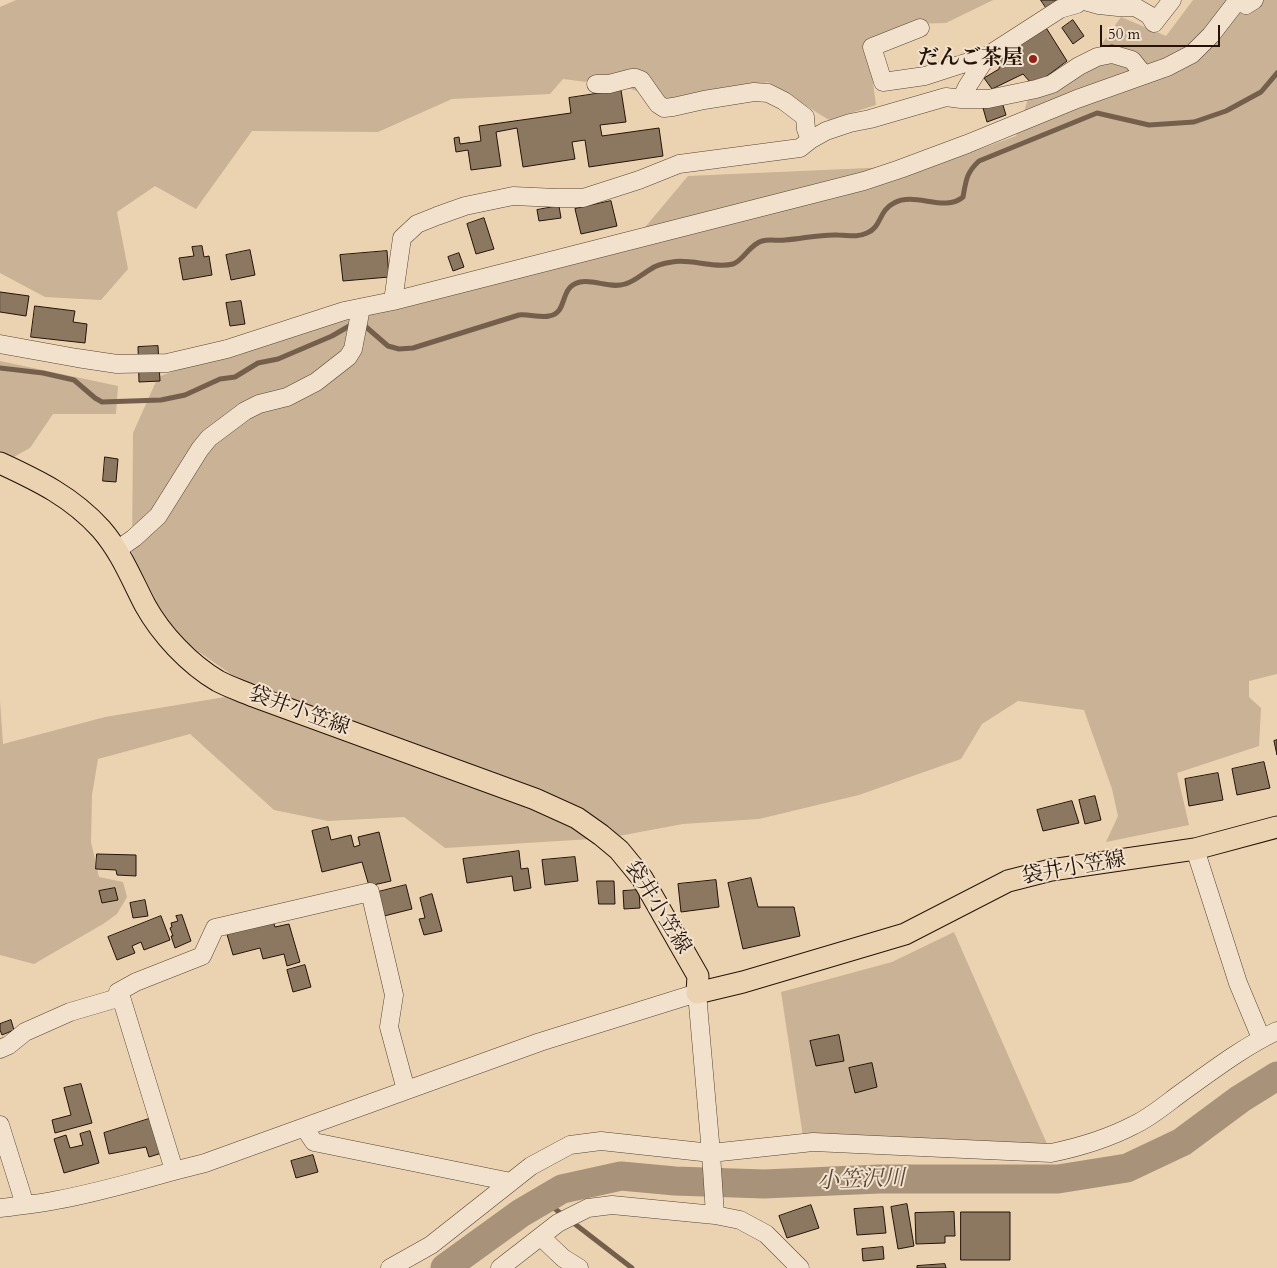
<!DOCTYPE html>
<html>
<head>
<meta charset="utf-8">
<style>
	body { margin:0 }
	#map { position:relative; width:1277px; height:1268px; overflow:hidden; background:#ebd3b2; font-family:Cardo,serif }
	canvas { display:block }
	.scale { position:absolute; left:1100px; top:25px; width:120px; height:22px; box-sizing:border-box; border:2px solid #251309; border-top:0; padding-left:6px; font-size:15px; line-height:18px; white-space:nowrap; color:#251309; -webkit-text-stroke:4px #f2e2cd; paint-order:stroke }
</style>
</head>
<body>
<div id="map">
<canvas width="1277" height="1268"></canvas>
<div class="scale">50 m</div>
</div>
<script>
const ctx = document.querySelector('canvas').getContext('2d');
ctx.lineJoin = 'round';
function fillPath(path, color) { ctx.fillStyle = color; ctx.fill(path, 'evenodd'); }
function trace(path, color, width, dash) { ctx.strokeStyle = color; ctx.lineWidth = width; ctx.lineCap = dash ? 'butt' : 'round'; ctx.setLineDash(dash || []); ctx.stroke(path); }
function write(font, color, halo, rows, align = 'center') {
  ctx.font = font + ' Cardo,"Noto Serif JP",serif'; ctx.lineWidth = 4; ctx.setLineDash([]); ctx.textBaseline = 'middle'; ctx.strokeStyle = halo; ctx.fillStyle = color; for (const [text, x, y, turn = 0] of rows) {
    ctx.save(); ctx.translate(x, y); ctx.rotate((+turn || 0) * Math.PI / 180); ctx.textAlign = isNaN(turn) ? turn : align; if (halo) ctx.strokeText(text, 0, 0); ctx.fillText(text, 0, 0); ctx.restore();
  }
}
fillPath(new Path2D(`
	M 16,0 L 993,0 L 946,23 L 909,24 L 867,40 L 876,105 L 829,120 L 768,82 L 669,102 L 625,87 L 563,79 L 550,94 L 452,99 L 378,132 L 252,131 L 196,209 L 155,186 L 117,212 L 128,269 L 101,300 L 45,297 L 0,273 L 0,7 Z
	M 1193,0 L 1277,0 L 1277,674 L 1249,681 L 1249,697 L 1261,708 L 1259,746 L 1177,773 L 1189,825 L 1106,842 L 1118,816 L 1112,789 L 1084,710 L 1018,701 L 982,724 L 961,759 L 859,795 L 759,819 L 683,824 L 608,838 L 445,848 L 404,817 L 328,821 L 274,810 L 190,734 L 98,759 L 92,795 L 91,842 L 99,877 L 123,882 L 127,897 L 117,914 L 103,924 L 34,964 L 0,955 L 0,701 L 3,744 L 105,717 L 231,696 L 235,677 L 189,645 L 152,602 L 132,553 L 133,433 L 158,377 L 326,314 L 641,232 L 688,176 L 936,165 L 1016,136 L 1029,96 L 1082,72 L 1121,17 L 1166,36 Z
	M 0,361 L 118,386 L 116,414 L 53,414 L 30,448 L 10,459 L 0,455 Z
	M 954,932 L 1051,1153 L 804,1143 L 781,992 L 892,962 Z`), '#c9b295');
trace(new Path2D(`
	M 0,368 L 43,373 L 74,380 L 95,398 L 102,402 L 161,400 L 185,395 L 220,379 L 235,377 L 258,363 L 278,359 L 332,336 L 351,325 L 365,326 L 388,346 L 399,349 L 413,348 L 519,315 C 528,314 542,318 549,316 C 569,313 558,287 580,282 C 594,279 610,289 625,284 C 634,282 642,274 651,269 C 656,265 665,263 672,262 C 689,258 715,269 733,264 C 743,261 750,244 762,241 C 769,239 778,241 785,240 C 802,239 820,234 838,235 C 849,235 856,238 867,233 C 882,227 878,211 894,203 C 915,191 944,213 963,197 C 966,181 966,173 979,161 L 1097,113 L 1149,125 L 1194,122 L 1226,111 L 1261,92 L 1277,73
	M 544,1200 L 564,1216
	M 571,1221 L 632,1268`), '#745f4c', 5);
trace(new Path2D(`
	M 445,1268 L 521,1213 L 562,1189 L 621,1176 L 675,1181 L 764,1184 L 879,1179 L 1058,1179 L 1127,1168 L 1182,1142 L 1240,1099 L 1277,1076`), '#a89279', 29);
const building = new Path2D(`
	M 1041,0 L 1057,0 L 1058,3 L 1047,9 Z
	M 1073,20 L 1084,36 L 1073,44 L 1062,28 Z
	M 1045,26 L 1067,61 L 1043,79 L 1031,83 L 1023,74 L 992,89 L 984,78 L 999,69 L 1001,57 Z
	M 621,90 L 626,122 L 600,125 L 602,136 L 659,128 L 663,156 L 589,167 L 585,140 L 572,142 L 575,159 L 523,167 L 517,128 L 496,132 L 501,166 L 471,170 L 468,150 L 456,152 L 454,138 L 459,137 L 460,144 L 481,141 L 479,126 L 571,113 L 569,98 Z
	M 1002,102 L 1006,115 L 987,122 L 983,108 Z
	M 611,201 L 617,226 L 581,234 L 575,209 Z
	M 559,206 L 561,218 L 539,221 L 537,210 Z
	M 484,218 L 494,249 L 476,254 L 467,224 Z
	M 202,246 L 204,257 L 209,256 L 212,275 L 183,280 L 179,258 L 194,256 L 192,247 Z
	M 250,250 L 255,275 L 231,280 L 226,255 Z
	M 387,251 L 389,277 L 343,281 L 340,255 Z
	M 459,253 L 464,267 L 453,271 L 448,257 Z
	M 0,292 L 29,296 L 26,316 L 0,312 Z
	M 241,301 L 245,324 L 230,326 L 226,303 Z
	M 35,306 L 75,311 L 73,322 L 87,324 L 85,343 L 31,337 Z
	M 158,346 L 160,381 L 139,382 L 138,347 Z
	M 105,457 L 118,459 L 116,482 L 103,481 Z
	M 1277,740 L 1277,755 L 1274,741 Z
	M 1264,762 L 1270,788 L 1237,795 L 1232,769 Z
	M 1218,773 L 1223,800 L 1189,806 L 1185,779 Z
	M 1095,796 L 1101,820 L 1085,824 L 1079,800 Z
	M 1072,801 L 1079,823 L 1043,831 L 1037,810 Z
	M 328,827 L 331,840 L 351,835 L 354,847 L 360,845 L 358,837 L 379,832 L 391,881 L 369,886 L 362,862 L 322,872 L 312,831 Z
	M 519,851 L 521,869 L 528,868 L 531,888 L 514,891 L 512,876 L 467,883 L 463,859 Z
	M 97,854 L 136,855 L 136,876 L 117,875 L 116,870 L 96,869 Z
	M 575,857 L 578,881 L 545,885 L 542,860 Z
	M 751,878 L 758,907 L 794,907 L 800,936 L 743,949 L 728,883 Z
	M 716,880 L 719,907 L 681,912 L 678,884 Z
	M 597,881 L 614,881 L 615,904 L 599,904 Z
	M 406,885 L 412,909 L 384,916 L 378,892 Z
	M 115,888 L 118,900 L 102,903 L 99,891 Z
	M 639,890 L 640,908 L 624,909 L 623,891 Z
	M 432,894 L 442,931 L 424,935 L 419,919 L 425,918 L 420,898 Z
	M 145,900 L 148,916 L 133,918 L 130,903 Z
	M 182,915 L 191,941 L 175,948 L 171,936 L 173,936 L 170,928 L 172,927 L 171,923 L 178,921 L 176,916 Z
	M 161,916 L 170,940 L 144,950 L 141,942 L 132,946 L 135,953 L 117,960 L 108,937 Z
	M 272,918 L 275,927 L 289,924 L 300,962 L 287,966 L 284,954 L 263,959 L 260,948 L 233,955 L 226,931 Z
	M 305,965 L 311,987 L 293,992 L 287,970 Z
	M 11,1020 L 14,1030 L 2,1035 L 0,1030 L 0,1024 Z
	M 839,1035 L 844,1061 L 816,1066 L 810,1041 Z
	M 872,1063 L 877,1087 L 855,1093 L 849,1068 Z
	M 81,1084 L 92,1123 L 55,1133 L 52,1120 L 71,1115 L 64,1088 Z
	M 152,1118 L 162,1153 L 149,1157 L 146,1147 L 109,1154 L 104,1133 Z
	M 90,1131 L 99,1163 L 64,1173 L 54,1139 L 66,1135 L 70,1148 L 83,1145 L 80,1134 Z
	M 313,1155 L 318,1172 L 296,1178 L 291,1161 Z
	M 907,1204 L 914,1246 L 898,1249 L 891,1207 Z
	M 811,1205 L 819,1228 L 787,1238 L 779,1216 Z
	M 883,1207 L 886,1233 L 857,1235 L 854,1209 Z
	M 954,1212 L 955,1236 L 945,1236 L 945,1243 L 916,1244 L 915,1213 Z
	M 961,1212 L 1010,1212 L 1010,1260 L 961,1260 Z
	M 883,1247 L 884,1259 L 863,1261 L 862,1249 Z
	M 945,1264 L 946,1268 L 917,1268 L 917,1266 Z`);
fillPath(building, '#8c7761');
trace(building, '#251309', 1);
const minor = new Path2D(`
	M 1081,0 L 1099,5 L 1118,7 L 1135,7 L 1149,15 L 1154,23 L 1172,0
	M 1240,0 L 1246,5 L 1254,0
	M 920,28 L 872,47 L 883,82 L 925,76 L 987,56 L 967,87 L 961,99
	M 987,56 L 1060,9 L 1077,4 L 1081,0
	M 596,84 L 609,84 L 632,78 L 636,78 L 641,80 L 658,104 L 664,108 L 673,107 L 704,100 L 754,92 L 768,93 L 784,101 L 805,117 L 806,129 L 810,140
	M 393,301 L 402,238 L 417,224 L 437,216 L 465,206 L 513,196 L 557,198 L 583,198 L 639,180 L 679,164 L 800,148 L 810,140 L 826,131 L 850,123 L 870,119 L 946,97 L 961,99 L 988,99 L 1036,89 L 1052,84 L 1079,66 L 1097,57 L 1112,54 L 1132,60 L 1144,75
	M 0,344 L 77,358 L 117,364 L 167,363 L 227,349 L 344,311 L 393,301 L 864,181 L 900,169 L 967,144 L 1077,99 L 1167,67 L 1192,54 L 1211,35 L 1238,0
	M 117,550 L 134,538 L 158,516 L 200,449 L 209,438 L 245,411 L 259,404 L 287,397 L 316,382 L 348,357 L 353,349 L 361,308
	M 1195,849 L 1238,983 L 1261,1038
	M 0,1049 L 9,1045 L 25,1032 L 70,1012 L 121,997
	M 0,1125 L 25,1205
	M 304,1127 L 314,1142 L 511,1182
	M 174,1170 L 121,997 L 118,992 L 136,982 L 202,956 L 215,928 L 370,892 L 394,995 L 389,1027 L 406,1090
	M 0,1208 C 19,1206 38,1204 57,1200 C 107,1191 156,1175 205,1163 L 540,1042 L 697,993 L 711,1153 L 715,1215
	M 541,1237 L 563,1258 L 579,1268
	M 390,1268 L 431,1245 L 531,1166 L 570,1145 L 601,1141 L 711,1153 L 813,1142 L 1051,1153 C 1080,1147 1107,1139 1134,1125 C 1151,1117 1166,1104 1181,1093 C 1212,1071 1243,1047 1277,1031
	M 500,1268 L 558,1223 L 588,1208 L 612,1205 L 715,1215 L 740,1220 L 766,1234 L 800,1268`);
const major = new Path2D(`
	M 0,463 C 39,481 72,497 101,529 C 121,552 131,578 145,605 C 161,634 189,664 218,681 C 229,687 242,691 253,696 L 535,799 L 577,818 L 601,835 L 619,850 L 642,878 L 698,976 L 697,993 L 743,982 L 905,934 L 1008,881 L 1051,870 L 1195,849 L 1277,827`);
trace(minor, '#564333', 19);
trace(major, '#251309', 23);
trace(minor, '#f2e2cd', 18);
trace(major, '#ebd3b2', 21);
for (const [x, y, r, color] of [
	[1033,59,5,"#8f2418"]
]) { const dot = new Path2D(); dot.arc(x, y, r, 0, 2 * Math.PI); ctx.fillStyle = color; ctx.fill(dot); trace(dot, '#f2e2cd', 2); }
write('bold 21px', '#251309', '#f2e2cd', [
	["だんご茶屋",1023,59]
], 'right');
write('21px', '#251309', '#f2e2cd', [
	["袋井小笠線",299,712,20],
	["袋井小笠線",1074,869,-10],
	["袋井小笠線",657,908,58]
]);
write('italic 22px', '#594636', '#f2e2cd', [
	["小笠沢川",861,1181,-2]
]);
</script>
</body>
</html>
